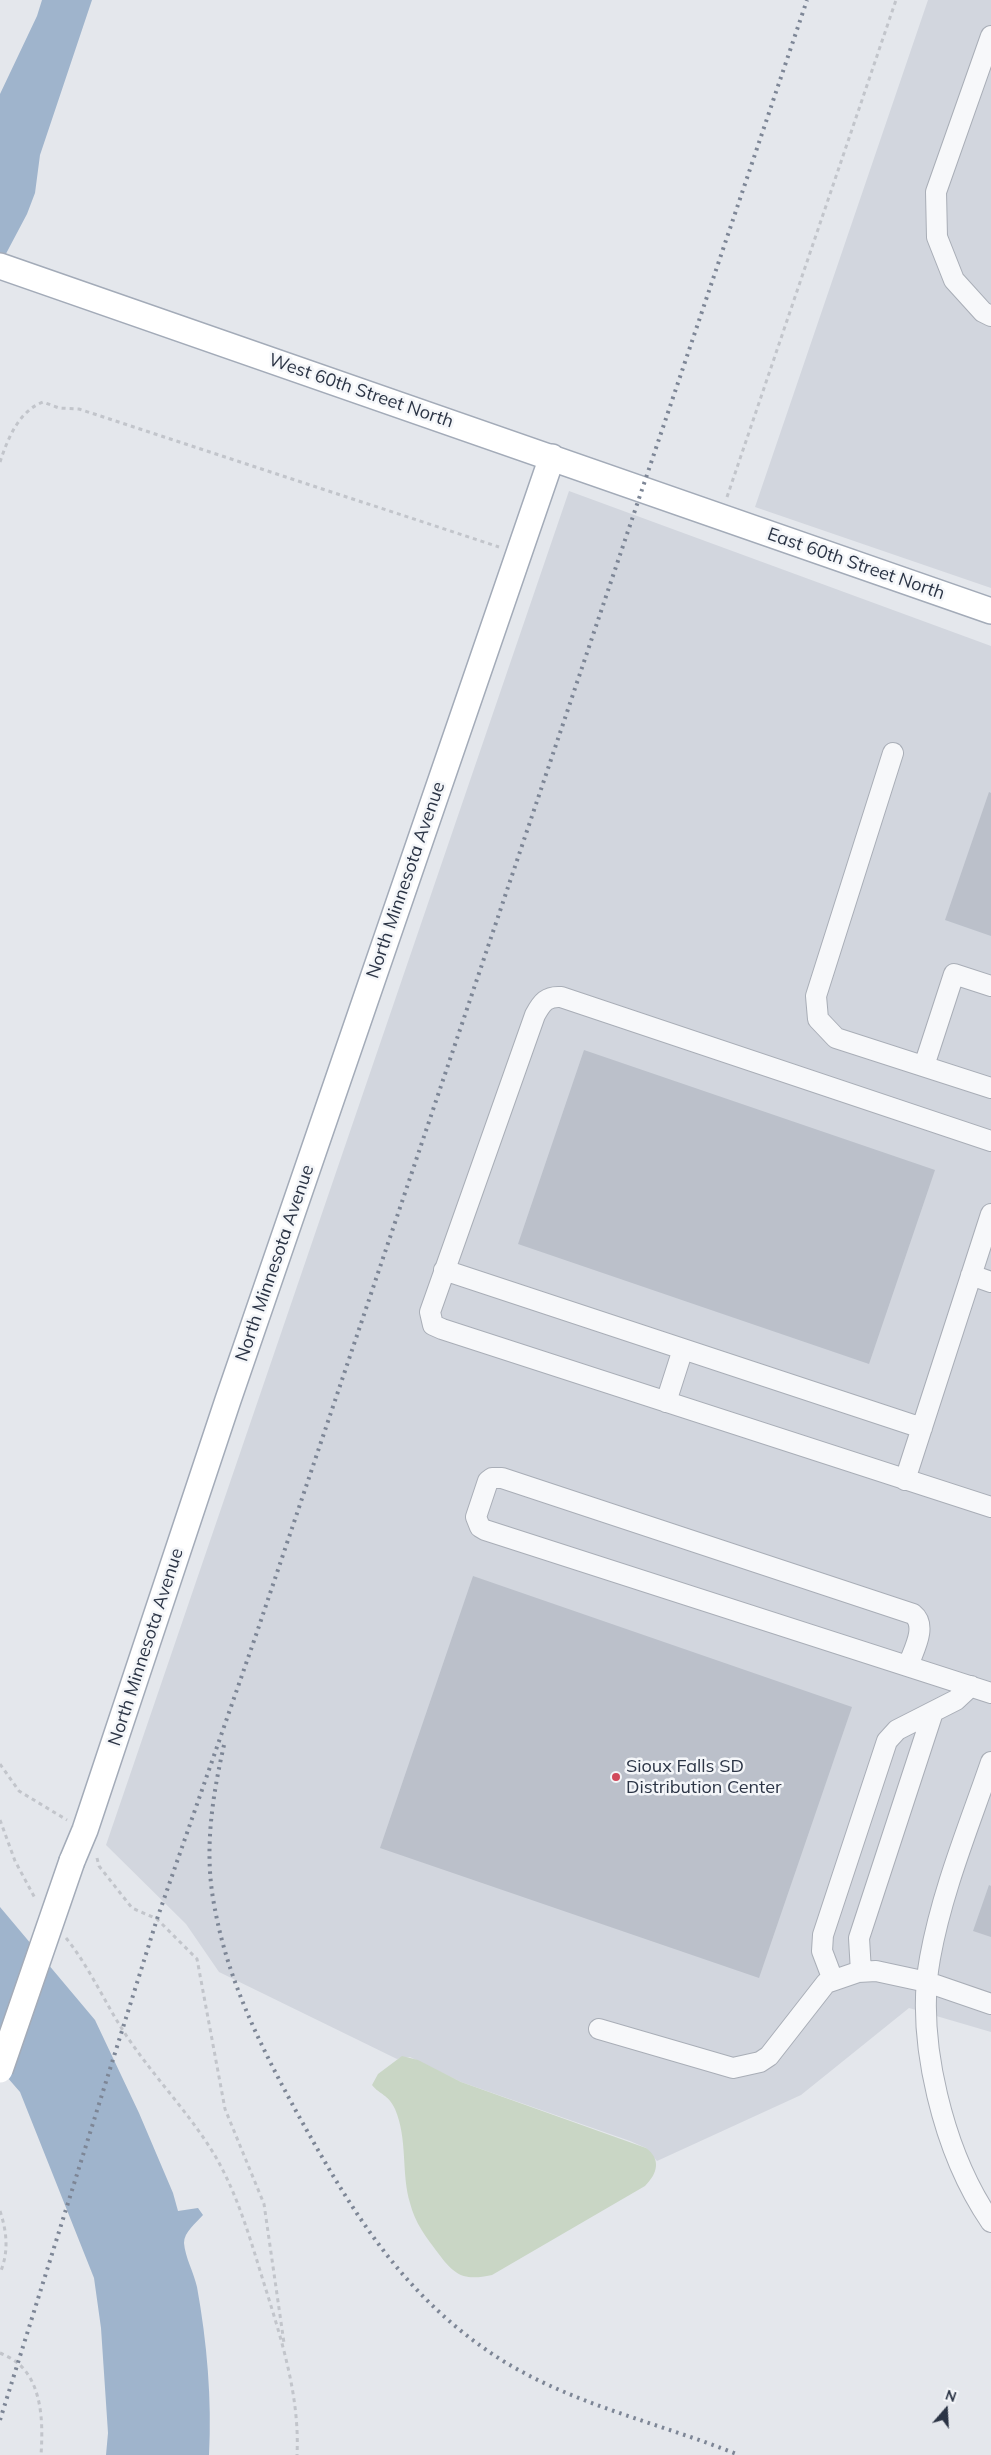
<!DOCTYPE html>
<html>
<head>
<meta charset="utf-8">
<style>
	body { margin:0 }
	#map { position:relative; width:991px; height:2455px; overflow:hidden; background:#e4e7ec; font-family:Mulish,sans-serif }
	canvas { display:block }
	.north { position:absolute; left:921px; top:2385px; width:50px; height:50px; -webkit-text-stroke:4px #f4f6f9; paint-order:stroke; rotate:19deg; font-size:14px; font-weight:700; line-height:20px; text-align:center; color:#2b3445 }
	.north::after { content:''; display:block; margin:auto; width:18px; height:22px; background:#2b3445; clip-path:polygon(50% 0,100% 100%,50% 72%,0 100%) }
</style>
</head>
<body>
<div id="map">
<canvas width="991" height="2455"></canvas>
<div class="north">N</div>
</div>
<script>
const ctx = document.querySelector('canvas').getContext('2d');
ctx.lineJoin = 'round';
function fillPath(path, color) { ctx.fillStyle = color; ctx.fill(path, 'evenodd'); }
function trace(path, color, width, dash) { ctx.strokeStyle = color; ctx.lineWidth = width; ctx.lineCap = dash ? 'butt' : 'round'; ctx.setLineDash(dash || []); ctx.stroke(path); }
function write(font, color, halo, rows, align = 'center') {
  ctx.font = font + ' Mulish,sans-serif'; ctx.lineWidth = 5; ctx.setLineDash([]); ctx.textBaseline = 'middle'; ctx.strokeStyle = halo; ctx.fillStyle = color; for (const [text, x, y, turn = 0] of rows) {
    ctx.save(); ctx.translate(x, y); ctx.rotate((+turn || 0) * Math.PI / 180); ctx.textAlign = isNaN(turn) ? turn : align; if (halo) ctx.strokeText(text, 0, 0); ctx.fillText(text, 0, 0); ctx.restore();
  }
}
fillPath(new Path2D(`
	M 928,0 L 991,0 L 991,588 L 755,507 Z
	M 569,491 L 991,646 L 991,2032 L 909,2008 L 801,2095 L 657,2161 L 646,2148 L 630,2141 L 461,2082 L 410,2057 L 397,2059 L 219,1972 L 186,1924 L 106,1845 Z`), '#d2d6de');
fillPath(new Path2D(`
	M 402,2056 L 418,2060 L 461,2082 L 646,2148 C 661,2159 658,2173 645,2186 L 492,2275 C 464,2281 455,2276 438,2253 C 426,2237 415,2223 410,2203 C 401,2173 408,2139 395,2109 C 388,2094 380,2095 372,2085 L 378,2074 Z`), '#c9d6c5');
fillPath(new Path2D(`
	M 42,0 L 92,0 L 40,155 L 35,193 L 27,214 L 0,265 L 0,94 L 37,16 Z
	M 0,1907 L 95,2020 L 139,2113 L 173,2193 L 178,2211 L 198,2208 L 203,2215 C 196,2223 184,2232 184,2243 C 185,2257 194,2273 197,2287 C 207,2342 212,2400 209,2455 L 106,2455 L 108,2433 L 101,2328 L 94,2278 L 20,2092 L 0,2069 Z`), '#9fb4cc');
fillPath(new Path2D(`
	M 989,792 L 991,793 L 991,936 L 945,920 Z
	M 584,1050 L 935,1170 L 869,1364 L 518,1244 Z
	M 473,1576 L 852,1707 L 759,1978 L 380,1848 Z
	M 989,1885 L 991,1886 L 991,1937 L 973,1931 Z`), '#bbc0ca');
const minor = new Path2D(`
	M 991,36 L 936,192 L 937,237 L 954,280 L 983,312 L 991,316
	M 893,753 L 816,996 L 818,1019 L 836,1038 L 991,1088
	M 924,1066 L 954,974 L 991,986
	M 991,1141 L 561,997 C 547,996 542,1002 535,1015 L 430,1312 L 433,1325 L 442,1329 L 991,1507
	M 444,1270 L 922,1428
	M 971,1275 L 991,1282
	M 666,1402 L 683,1349
	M 905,1480 L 991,1214
	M 908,1666 C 913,1651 928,1626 913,1614 L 502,1478 L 492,1478 L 488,1481 L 476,1517 L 480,1527 L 485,1530 L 991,1693
	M 991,1762 C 969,1826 942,1891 930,1958 C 915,2040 944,2154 991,2222
	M 861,1972 L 859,1938 L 933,1712
	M 833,1980 L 822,1951 L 823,1935 L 887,1741 L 897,1730 L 956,1700 L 971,1686
	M 599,2029 L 733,2068 L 760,2062 L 769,2056 L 826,1983 L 858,1972 L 876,1971 L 927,1982 L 991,2004`);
const major = new Path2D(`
	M 0,266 L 991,611
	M 72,1861 L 85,1830 L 228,1400 L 552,457`);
trace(minor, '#a9aeb7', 22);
trace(major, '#a3abb8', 28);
trace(new Path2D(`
	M 0,462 C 8,438 19,411 43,402 L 59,408 L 79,409 L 499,547
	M 727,497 L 896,0
	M 0,1764 L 19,1791 L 67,1820
	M 0,1820 L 15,1861 L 36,1900
	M 97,1858 L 99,1866 L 132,1908 L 157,1919 L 197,1959 L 225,2109 L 264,2204 L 284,2343
	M 66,1938 C 91,1969 106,2006 128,2038 C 155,2078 189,2113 214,2154 C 237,2193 249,2235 262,2277 C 280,2335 300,2394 297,2455
	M 0,2211 C 7,2232 9,2252 0,2273
	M 0,2353 C 7,2356 15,2360 20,2365 C 43,2387 43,2426 41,2455`), '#c2c5cb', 3, [4, 4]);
trace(minor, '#f7f8fa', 20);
trace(major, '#fff', 25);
trace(new Path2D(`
	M 224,1745 C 212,1798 204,1851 214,1904 C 227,1979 260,2045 296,2111 C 351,2210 402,2296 500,2359 C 573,2405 660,2423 739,2455
	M 0,2420 L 157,1919 L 256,1635 L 807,0`), '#7d8696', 4, [2.5, 5]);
const majorBridge = new Path2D(`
	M 0,2070 L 72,1861`);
trace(majorBridge, '#a3abb8', 28, []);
trace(majorBridge, '#fff', 25);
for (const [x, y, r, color] of [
	[616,1777,5,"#d1495b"]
]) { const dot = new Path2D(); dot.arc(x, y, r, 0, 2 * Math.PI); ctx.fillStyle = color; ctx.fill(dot); trace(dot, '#f4f6f9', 2); }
write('18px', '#2b3445', '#f4f6f9', [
	["West 60th Street North",361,391,19],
	["East 60th Street North",856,564,19],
	["North Minnesota Avenue",406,880,-71],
	["North Minnesota Avenue",275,1263,-71],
	["North Minnesota Avenue",146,1647,-72]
]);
write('18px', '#2b3445', '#f4f6f9', [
	["Sioux Falls SD",626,1767],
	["Distribution Center",626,1788]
], 'left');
</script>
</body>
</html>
